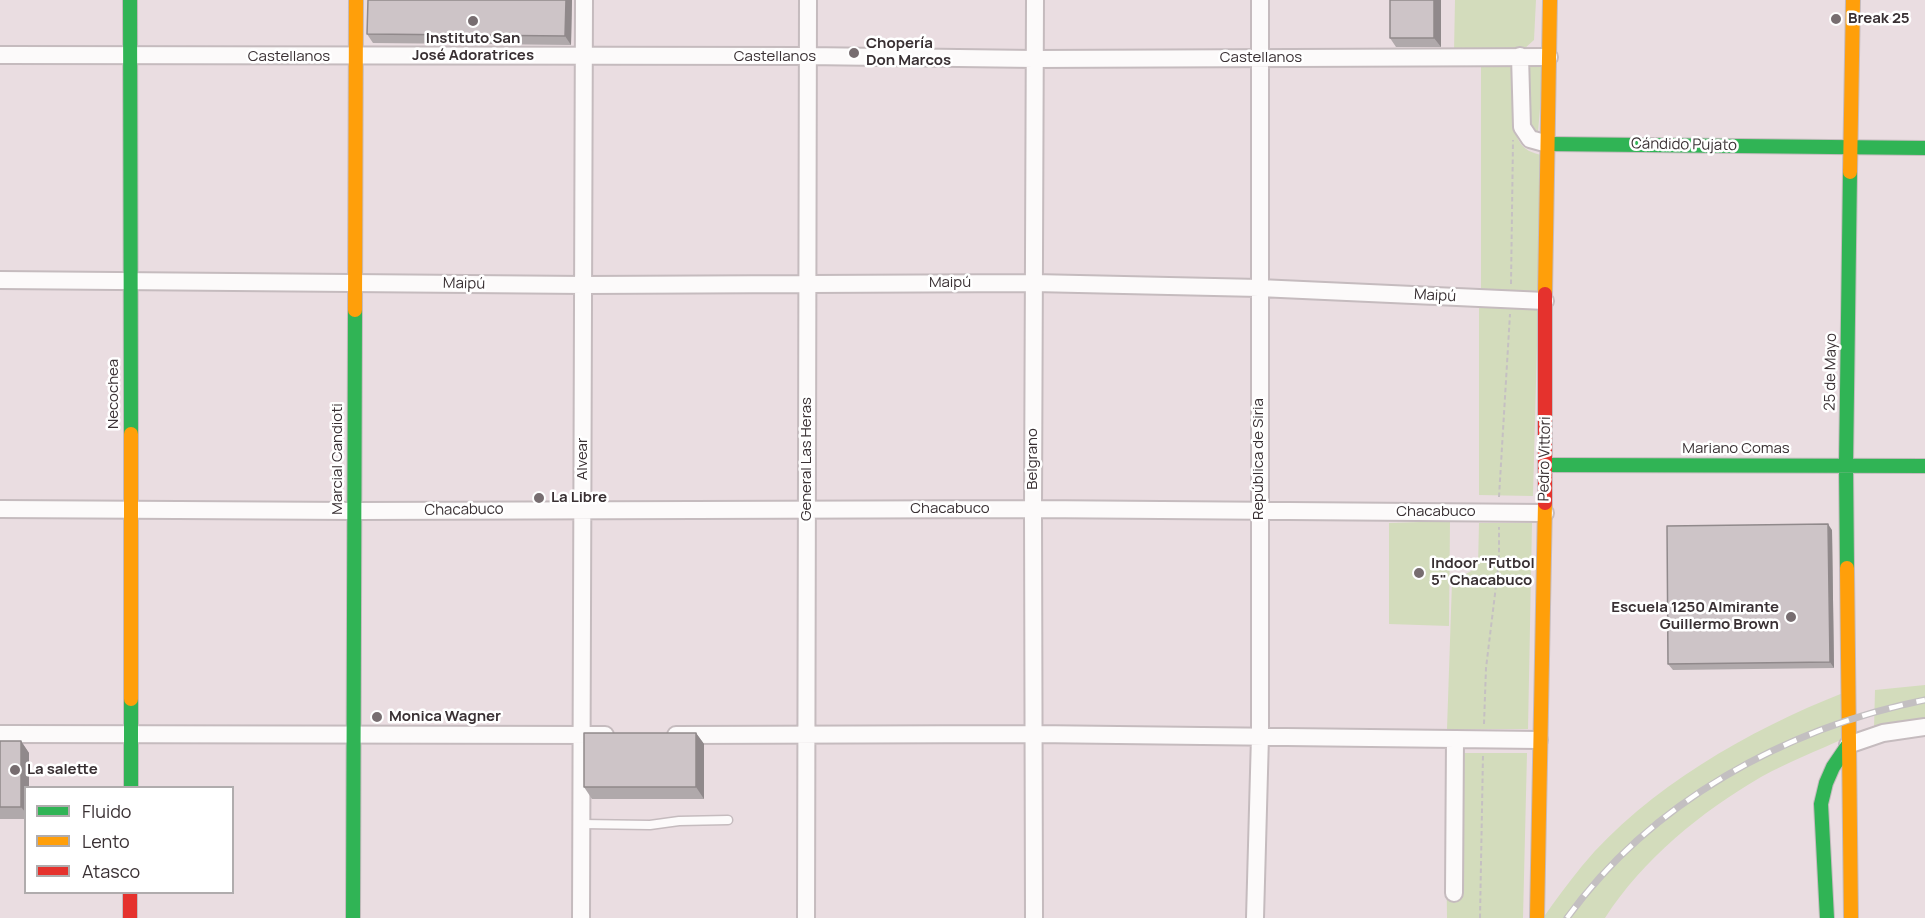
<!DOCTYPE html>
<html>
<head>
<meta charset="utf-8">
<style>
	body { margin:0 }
	#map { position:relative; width:1925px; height:918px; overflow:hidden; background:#eadde1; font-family:Manrope,sans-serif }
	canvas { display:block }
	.legend { position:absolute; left:24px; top:786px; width:210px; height:108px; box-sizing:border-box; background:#fff; border:2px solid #b0acad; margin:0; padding:8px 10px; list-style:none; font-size:18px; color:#393033 }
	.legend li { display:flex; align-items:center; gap:12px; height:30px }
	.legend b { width:30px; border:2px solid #b0acad }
</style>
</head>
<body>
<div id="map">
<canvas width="1925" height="918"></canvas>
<ul class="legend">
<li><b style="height:8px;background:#30b455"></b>Fluido</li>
<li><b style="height:8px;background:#ff9f0a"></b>Lento</li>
<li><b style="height:8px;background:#e5322d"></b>Atasco</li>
</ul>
</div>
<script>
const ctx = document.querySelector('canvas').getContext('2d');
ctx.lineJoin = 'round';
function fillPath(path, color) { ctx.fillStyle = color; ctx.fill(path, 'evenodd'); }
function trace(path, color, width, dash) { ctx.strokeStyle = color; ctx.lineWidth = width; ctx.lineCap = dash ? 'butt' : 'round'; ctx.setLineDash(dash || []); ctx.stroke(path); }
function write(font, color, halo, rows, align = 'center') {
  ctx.font = font + ' Manrope,sans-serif'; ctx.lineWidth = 5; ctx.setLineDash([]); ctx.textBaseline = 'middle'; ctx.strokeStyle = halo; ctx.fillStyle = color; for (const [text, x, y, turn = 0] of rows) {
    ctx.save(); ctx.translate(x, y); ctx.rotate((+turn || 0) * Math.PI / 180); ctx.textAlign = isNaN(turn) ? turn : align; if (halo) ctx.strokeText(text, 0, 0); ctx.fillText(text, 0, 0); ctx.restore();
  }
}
fillPath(new Path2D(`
	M 1455,0 L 1536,0 L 1534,40 L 1524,49 L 1454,52 Z
	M 1481,61 L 1515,61 C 1515,79 1510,126 1519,141 C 1524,150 1532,153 1542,155 L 1539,291 L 1481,290 Z
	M 1524,61 L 1544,61 L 1538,132 L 1528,123 Z
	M 1479,307 L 1538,307 L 1533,496 L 1479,495 Z
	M 1450,521 L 1449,626 L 1389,624 L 1389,523 Z
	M 1479,523 L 1532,523 L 1528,729 L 1447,729 L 1452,582 L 1478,567 Z
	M 1925,685 L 1925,721 L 1874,728 L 1875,690 Z
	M 1843,693 L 1845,738 C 1817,751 1788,762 1761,777 C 1701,812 1643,859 1605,918 L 1543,918 C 1555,901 1568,883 1582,866 C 1647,788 1749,730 1843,693 Z
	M 1445,753 L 1527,753 L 1523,918 L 1447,918 Z`), '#d3dcbc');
const lane = new Path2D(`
	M 582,824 L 650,825 L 679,821 L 728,820`);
const street = new Path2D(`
	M 0,55 L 807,56 L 1034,59 L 1549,57
	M 1520,56 L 1522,127 L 1530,139 L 1548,144
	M 0,280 L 584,285 L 1034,283 L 1259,288 L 1545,301
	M 0,509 L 355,511 L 1033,509 L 1545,513
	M 0,734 L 605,735
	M 676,735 L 1034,734 L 1539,740
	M 1848,745 L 1883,733 L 1925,727
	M 1454,893 L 1455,739
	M 581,918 L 584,0
	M 806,918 L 808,0
	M 1034,918 L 1033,509 L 1035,0
	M 1255,918 L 1260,736 L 1260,0`);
const fast = new Path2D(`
	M 130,0 L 131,434
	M 1548,144 L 1925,148
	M 1546,465 L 1925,466
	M 1847,568 L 1846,465 L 1850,172
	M 131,699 L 131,788
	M 353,918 L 355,310
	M 1827,918 L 1821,804 L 1826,783 L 1833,767 L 1848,745`);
const slow = new Path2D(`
	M 1850,172 L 1853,0
	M 1545,294 L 1550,0
	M 355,310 L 356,0
	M 131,434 L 131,699
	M 1847,568 L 1851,918
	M 1537,918 L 1545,503`);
const jam = new Path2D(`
	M 1545,503 L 1545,294
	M 130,892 L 130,918`);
trace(lane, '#c5bbbe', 11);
trace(street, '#c5bbbe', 20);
trace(fast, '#c5bbbe', 16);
trace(slow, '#c5bbbe', 16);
trace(jam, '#c5bbbe', 16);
trace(new Path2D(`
	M 1511,284 L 1513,140
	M 1499,497 L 1510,314
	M 1484,724 L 1486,668 L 1499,561 L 1499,527
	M 1480,918 L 1483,754`), '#c5c0c2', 2, [4.5, 3]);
trace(lane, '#fcfafa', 8);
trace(street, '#fcfafa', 16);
trace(fast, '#30b455', 14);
trace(slow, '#ff9f0a', 14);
trace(jam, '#e5322d', 14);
const rail = new Path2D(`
	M 1567,918 C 1651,802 1786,728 1925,700`);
trace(rail, '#c3bfc1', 7);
trace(rail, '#fff', 4.5, [14]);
fillPath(new Path2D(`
	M 368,0 L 572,0 L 571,45 L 373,43 L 367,34 Z
	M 1441,0 L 1441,47 L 1396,47 L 1390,38 Z
	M 1832,530 L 1834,668 L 1673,670 L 1668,664 Z
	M 696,733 L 704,744 L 704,799 L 592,799 L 584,787 Z
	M 0,741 L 21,741 L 29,753 L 26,788 L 26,819 L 0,819 Z`), '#b0a9ab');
fillPath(new Path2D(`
	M 566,0 L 572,0 L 571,45 L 565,36 Z
	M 1434,0 L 1441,0 L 1441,47 L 1434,38 Z
	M 1828,524 L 1832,530 L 1834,668 L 1830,662 Z
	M 696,733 L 704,744 L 704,799 L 696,787 Z
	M 21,741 L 29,753 L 29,788 L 26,788 L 26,813 L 21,807 Z`), '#90898b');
const building = new Path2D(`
	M 368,0 L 566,0 L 565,36 L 367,34 Z
	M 1390,0 L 1434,0 L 1434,38 L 1390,38 Z
	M 1828,524 L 1830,662 L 1668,664 L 1667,526 Z
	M 584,733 L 696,733 L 696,787 L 584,787 Z
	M 0,741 L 21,741 L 21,807 L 0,807 Z`);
fillPath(building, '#cdc4c7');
trace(building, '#90898b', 1.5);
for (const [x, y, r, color] of [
	[1836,19,6,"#776d70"],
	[473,21,6,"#776d70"],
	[854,53,6,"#776d70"],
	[539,498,6,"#776d70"],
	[1419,573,6,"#776d70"],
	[1791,617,6,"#776d70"],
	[377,717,6,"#776d70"],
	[15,770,6,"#776d70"]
]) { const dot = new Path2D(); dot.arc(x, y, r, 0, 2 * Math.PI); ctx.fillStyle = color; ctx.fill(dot); trace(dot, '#fff', 2); }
write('bold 15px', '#393033', '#fff', [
	["Break 25",1848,19],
	["Instituto San",473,39,"center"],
	["José Adoratrices",473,56,"center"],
	["Chopería",866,44],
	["Don Marcos",866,61],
	["La Libre",551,498],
	["Indoor \"Futbol",1431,564],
	["5\" Chacabuco",1431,581],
	["Escuela 1250 Almirante",1779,608,"right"],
	["Guillermo Brown",1779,625,"right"],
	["Monica Wagner",389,717],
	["La salette",27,770]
], 'left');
write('15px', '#393033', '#fff', [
	["Castellanos",289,57],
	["Castellanos",775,57],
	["Castellanos",1261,58],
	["Cándido Pujato",1684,145,1],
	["Maipú",950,283],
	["Maipú",464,284,1],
	["Maipú",1435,296,3],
	["25 de Mayo",1831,372,-89],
	["Necochea",114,394,-90],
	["Mariano Comas",1736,449],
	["Marcial Candioti",338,459,-90],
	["Alvear",583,459,-90],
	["General Las Heras",807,459,-90],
	["Belgrano",1033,459,-90],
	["República de Siria",1259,459,-90],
	["Pedro Vittori",1545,459,-89],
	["Chacabuco",950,509],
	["Chacabuco",464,510,-1],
	["Chacabuco",1436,512]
]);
</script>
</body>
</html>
